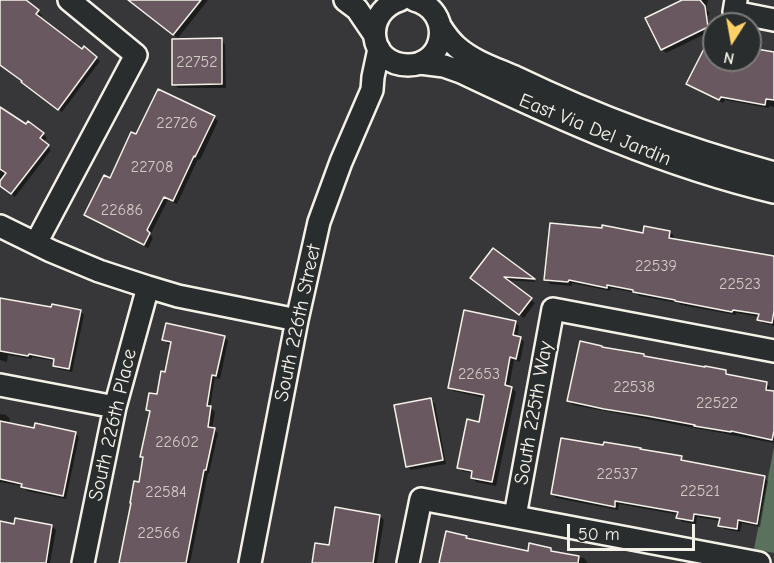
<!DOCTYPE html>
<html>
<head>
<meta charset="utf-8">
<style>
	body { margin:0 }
	#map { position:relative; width:774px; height:563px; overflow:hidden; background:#373638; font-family:"Comic Neue",sans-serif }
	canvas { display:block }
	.north { position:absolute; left:702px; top:12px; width:60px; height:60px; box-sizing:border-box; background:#2a2d2e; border:2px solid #7b7b78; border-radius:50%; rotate:191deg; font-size:16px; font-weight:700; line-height:24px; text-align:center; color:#f4f1e8 }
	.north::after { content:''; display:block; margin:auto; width:21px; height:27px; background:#ffd166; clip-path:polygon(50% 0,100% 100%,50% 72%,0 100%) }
	.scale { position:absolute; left:567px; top:524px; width:128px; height:27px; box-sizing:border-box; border:3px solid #f4f1e8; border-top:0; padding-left:8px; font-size:18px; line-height:21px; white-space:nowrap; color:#f4f1e8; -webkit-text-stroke:4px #2a2d2e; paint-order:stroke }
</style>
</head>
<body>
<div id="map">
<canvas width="774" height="563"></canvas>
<div class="north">N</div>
<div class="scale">50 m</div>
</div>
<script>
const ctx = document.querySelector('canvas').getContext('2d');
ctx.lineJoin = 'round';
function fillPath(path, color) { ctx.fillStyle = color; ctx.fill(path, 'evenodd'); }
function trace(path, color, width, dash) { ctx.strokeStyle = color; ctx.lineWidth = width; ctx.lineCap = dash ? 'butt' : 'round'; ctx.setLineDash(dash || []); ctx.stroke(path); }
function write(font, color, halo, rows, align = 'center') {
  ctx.font = font + ' "Comic Neue",sans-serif'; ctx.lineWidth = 4.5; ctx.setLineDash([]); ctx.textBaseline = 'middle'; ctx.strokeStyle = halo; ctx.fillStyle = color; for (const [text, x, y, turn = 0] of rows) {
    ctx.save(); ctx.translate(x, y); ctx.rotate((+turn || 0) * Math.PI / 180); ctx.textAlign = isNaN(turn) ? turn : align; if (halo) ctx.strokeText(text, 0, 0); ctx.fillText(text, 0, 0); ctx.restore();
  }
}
fillPath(new Path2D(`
	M 774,447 L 774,553 L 754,549 Z`), '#59715d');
fillPath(new Path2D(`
	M 0,0 L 24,0 L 42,15 L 40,18 L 82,51 L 96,58 L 100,61 L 62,112 L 0,64 Z
	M 145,0 L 208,0 L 178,38 L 143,11 Z
	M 685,0 L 708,0 L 706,9 L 710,13 L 698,26 L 707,33 L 666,53 L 662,49 Z
	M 713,34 L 714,60 L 750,60 L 750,50 L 774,54 L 774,107 L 769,106 L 769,108 L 725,100 L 723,103 L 692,87 L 688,83 Z
	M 221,40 L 225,44 L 226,88 L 178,88 L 174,84 Z
	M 159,91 L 214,117 L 218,121 L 200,160 L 198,159 L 177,204 L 168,200 L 150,235 L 153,238 L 148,248 L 90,219 L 86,215 L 111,180 L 137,136 Z
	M 0,109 L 43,134 L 47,138 L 43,142 L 51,150 L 15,197 L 0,185 Z
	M 670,232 L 674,236 L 673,240 L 774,257 L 774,326 L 763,323 L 759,319 L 760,317 L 736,313 L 736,315 L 681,305 L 678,303 L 639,296 L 636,293 L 611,288 L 610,291 L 572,283 L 572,286 L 550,284 L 546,280 L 644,235 Z
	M 493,250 L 536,282 L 505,280 L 535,303 L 524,318 L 476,282 Z
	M 0,300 L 80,311 L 84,315 L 72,372 L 58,369 L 54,365 L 55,361 L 32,357 L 32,359 L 8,355 L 7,362 L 0,360 Z
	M 515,322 L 519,326 L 517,338 L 520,338 L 524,342 L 520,362 L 514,360 L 509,387 L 512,388 L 516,392 L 496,486 L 476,482 L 472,478 L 473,473 L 462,471 L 459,467 L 480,423 L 485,398 L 453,391 L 449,387 Z
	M 224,337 L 228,341 L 220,379 L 215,378 L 210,407 L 215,412 L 212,429 L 218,433 L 209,473 L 208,473 L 190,563 L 121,563 L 140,483 L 145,459 L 142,456 L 151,413 L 147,410 L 158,396 L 166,374 L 172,345 L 168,344 L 164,340 Z
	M 603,348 L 645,357 L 726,371 L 730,376 L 766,384 L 770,387 L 769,392 L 774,393 L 774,443 L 573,405 L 569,401 Z
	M 431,400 L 435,404 L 446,464 L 411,470 L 407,466 Z
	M 0,414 L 6,415 L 10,419 L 9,424 L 35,429 L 75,433 L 79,437 L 66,499 L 27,491 L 23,486 L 0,482 Z
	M 681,458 L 686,463 L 764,478 L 768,481 L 760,527 L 742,523 L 740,532 L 724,529 L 720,525 L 721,521 L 697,517 L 696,524 L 682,522 L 678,518 L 679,515 L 619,504 L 618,510 L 556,498 L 552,494 Z
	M 380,516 L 384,520 L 377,563 L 313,563 L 330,547 Z
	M 0,523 L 15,526 L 52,526 L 56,530 L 50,563 L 0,563 Z
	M 466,537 L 469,540 L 529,552 L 551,549 L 555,553 L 584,558 L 588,563 L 441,563 Z`), '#0007');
const building = new Path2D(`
	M 0,0 L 26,0 L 39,10 L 36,14 L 82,49 L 84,46 L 97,57 L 58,110 L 21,82 L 22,81 L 0,65 Z
	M 128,0 L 201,0 L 173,35 Z
	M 682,0 L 700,0 L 705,6 L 708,27 L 661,50 L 645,18 Z
	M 710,37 L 711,44 L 714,38 L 714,60 L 750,60 L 751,48 L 774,52 L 774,100 L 766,99 L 765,105 L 721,97 L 719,100 L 686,84 Z
	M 222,38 L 222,84 L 172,85 L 172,39 Z
	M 158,89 L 215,116 L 195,157 L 194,156 L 173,201 L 164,197 L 147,230 L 150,233 L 144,245 L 84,215 L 104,175 L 110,178 L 131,132 L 136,134 Z
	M 0,107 L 26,124 L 28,121 L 44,133 L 40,138 L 49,145 L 11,194 L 0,186 L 0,181 L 6,173 L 0,169 Z
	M 550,223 L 602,228 L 602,225 L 643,233 L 644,226 L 670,231 L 669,238 L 774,256 L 774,311 L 772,323 L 757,320 L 759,314 L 733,310 L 732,312 L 675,301 L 675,300 L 633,292 L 633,290 L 607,285 L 607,288 L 569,280 L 568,282 L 544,280 Z
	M 493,248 L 535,279 L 504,277 L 532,298 L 519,315 L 470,278 Z
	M 0,298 L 51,307 L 52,304 L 81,310 L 69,369 L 53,366 L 54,359 L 29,354 L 28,356 L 0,351 Z
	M 464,310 L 516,321 L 513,335 L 521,337 L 516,359 L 510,357 L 505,385 L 512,387 L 492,482 L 471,478 L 472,471 L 457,468 L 467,419 L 479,422 L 484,395 L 448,388 Z
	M 166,323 L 225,336 L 216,376 L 212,375 L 207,406 L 211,406 L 208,427 L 215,428 L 206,470 L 204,470 L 186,563 L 119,563 L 131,503 L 130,503 L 134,481 L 139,482 L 143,457 L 140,457 L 150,411 L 146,410 L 149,393 L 157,394 L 161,371 L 165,372 L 171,342 L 162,340 Z
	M 580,341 L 602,346 L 602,347 L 644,354 L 644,356 L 705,367 L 705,366 L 726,370 L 726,374 L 767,382 L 766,390 L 774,391 L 774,431 L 772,440 L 731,431 L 731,432 L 694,426 L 695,425 L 647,416 L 604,409 L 567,401 Z
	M 431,398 L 443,460 L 406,467 L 394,405 Z
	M 0,421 L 34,428 L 35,423 L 76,432 L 63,496 L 21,487 L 22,484 L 0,479 Z
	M 561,438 L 603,445 L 604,442 L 641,448 L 640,449 L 682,456 L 681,460 L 765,476 L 757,524 L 738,520 L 737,529 L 718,526 L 720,518 L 694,514 L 693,521 L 676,518 L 678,512 L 615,501 L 615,507 L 551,494 Z
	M 335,507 L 380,515 L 373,563 L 312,563 L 315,543 L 329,545 Z
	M 15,518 L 52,525 L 46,563 L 0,563 L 0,521 L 14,524 Z
	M 446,531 L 467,536 L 466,538 L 528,551 L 529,543 L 551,548 L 551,551 L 579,556 L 578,563 L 439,563 Z`);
fillPath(building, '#6a5861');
trace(building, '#f4f1e8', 1.5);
const minor = new Path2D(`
	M 345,0 L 357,9 L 374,34
	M 400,0 C 362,12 368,65 408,65 C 447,65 453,10 414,0
	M 736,0 L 734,12 L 774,20
	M 440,26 C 445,34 450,41 457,47 C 474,62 497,69 517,78 C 600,118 686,149 774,173
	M 420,63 L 444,66 L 461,72 C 562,120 664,166 774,192
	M 0,226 L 51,251 L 99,271 L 148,287 L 178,296 L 297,320
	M 36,243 L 136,55 L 69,0
	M 0,385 L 115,407
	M 515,516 L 553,309 L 774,351
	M 83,563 L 115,407 L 148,287
	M 250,563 L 297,320 L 319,222 L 341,162 L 372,90 L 373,77 L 379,49
	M 408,563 L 421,499 L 759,563`);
trace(minor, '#f4f1e8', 26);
trace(minor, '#2a2d2e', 21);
write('16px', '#d2cbc6', null, [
	["22752",197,62],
	["22726",177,123],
	["22708",152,167],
	["22686",122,210],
	["22539",656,266],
	["22523",740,284],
	["22653",479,374],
	["22538",634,387],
	["22522",717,403],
	["22602",177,442],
	["22537",617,474],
	["22521",700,491],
	["22584",166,492],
	["22566",159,533]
]);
write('20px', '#f4f1e8', '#2a2d2e', [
	["East Via Del Jardin",595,130,22],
	["South 226th Street",298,323,-78],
	["South 225th Way",534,413,-80],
	["South 226th Place",113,425,-77]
]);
</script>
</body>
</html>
